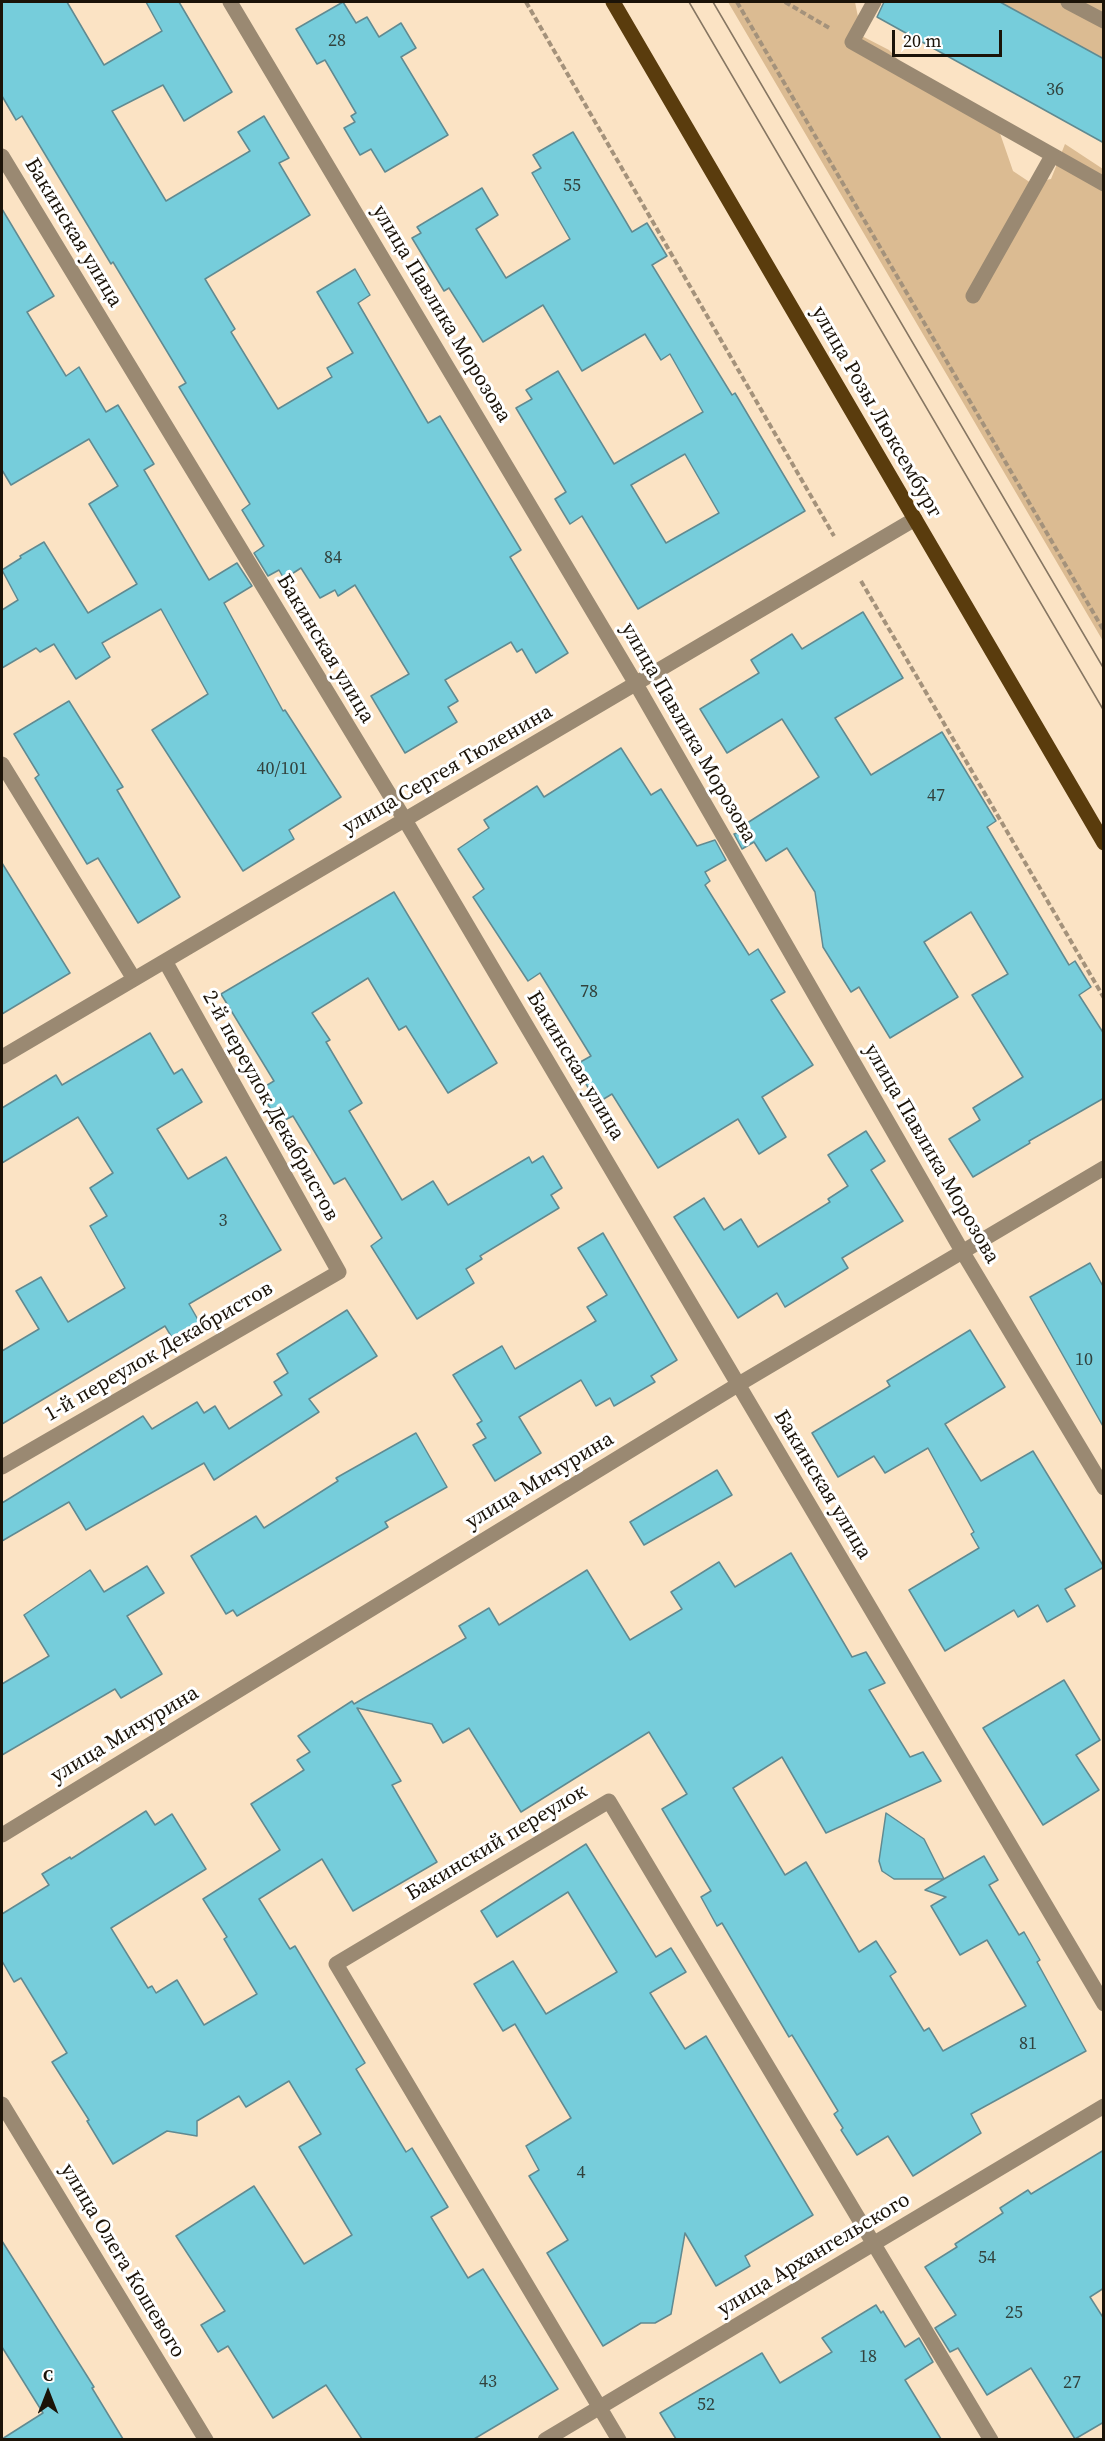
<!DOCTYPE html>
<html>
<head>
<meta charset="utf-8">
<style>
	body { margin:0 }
	#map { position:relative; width:1105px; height:2441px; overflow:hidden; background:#fbe3c4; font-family:"Source Serif 4",serif }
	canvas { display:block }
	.frame { position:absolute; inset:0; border:3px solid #1b1308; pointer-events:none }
	.north { position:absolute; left:18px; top:2363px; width:60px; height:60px; -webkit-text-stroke:4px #fff; paint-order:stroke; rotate:0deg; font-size:16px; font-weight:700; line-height:24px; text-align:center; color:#1b1308 }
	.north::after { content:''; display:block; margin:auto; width:21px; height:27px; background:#1b1308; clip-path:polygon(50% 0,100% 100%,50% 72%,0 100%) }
	.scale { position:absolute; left:892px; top:30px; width:110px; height:27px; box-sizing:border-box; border:3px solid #1b1308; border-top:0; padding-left:8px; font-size:18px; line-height:21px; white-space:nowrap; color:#1b1308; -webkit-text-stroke:4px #fff; paint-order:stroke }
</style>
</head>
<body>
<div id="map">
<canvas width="1105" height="2441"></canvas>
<div class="frame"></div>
<div class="north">С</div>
<div class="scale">20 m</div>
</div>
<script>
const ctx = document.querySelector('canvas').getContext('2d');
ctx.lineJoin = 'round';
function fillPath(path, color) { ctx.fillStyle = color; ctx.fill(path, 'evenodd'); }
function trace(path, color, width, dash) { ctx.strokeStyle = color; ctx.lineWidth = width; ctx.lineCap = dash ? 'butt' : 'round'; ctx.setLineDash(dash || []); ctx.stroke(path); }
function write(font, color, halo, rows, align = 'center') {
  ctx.font = font + ' "Source Serif 4",serif'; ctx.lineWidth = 6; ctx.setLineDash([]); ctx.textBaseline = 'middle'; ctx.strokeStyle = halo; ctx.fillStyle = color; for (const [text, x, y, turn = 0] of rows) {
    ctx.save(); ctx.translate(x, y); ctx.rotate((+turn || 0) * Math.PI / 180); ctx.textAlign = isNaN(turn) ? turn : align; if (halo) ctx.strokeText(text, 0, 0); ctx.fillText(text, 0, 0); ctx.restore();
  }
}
fillPath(new Path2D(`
	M 728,2 L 855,2 L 858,17 L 858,34 L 889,50 L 903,65 L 994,116 L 1013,171 L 1031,183 L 1051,179 L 1065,144 L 1103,169 L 1103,641 Z
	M 994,2 L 1103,2 L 1103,58 Z`), '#dbbb92');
const building = new Path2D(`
	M 2,2 L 67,2 L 104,65 L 162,31 L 146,2 L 179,2 L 232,92 L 184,121 L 163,85 L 112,111 L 166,201 L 250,151 L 238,132 L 264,116 L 289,158 L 279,163 L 310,215 L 205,279 L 235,329 L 231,332 L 278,409 L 332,377 L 327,368 L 353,353 L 317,292 L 355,269 L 370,295 L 358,303 L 428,423 L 440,416 L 521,550 L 510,557 L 568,653 L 536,673 L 522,649 L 517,652 L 511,642 L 445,680 L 458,701 L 448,707 L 457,722 L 405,753 L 371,696 L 409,674 L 355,585 L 338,596 L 335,590 L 320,598 L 301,568 L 284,579 L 279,570 L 268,576 L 254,553 L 264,546 L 242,510 L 250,504 L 179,387 L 186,383 L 113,262 L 111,264 L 22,116 L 16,120 L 2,96 Z
	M 343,2 L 356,23 L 367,17 L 379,37 L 401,23 L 416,48 L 401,57 L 448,135 L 385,172 L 371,149 L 360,155 L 344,128 L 355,122 L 351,116 L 356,113 L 325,60 L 317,64 L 296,29 Z
	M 884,2 L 1000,2 L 1104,59 L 1104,143 L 877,17 Z
	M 573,132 L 632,232 L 647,223 L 667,256 L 652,265 L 732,395 L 735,393 L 805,511 L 638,609 L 582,516 L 570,524 L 555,499 L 566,492 L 516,408 L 532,399 L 526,390 L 558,371 L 614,464 L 703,412 L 670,354 L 661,360 L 645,334 L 582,371 L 543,305 L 483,342 L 449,288 L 444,291 L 412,238 L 421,233 L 417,227 L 482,188 L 498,215 L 476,229 L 506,278 L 570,239 L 532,173 L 541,168 L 533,155 ZM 685,454 L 719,513 L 666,543 L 631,485 Z
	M 2,209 L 54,296 L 27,312 L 66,376 L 79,367 L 106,412 L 118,405 L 154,464 L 144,470 L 209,580 L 237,563 L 252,586 L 224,603 L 283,711 L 285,710 L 341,797 L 289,830 L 294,839 L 243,871 L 152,730 L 208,694 L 161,609 L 102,643 L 110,657 L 76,679 L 54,644 L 40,652 L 36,648 L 2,668 L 2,610 L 18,600 L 2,570 L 21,558 L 20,556 L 44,542 L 88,613 L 137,584 L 89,504 L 118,486 L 89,439 L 11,485 L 2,470 Z
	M 863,612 L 903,678 L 835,718 L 871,775 L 942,732 L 996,821 L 987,827 L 1069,965 L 1075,961 L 1091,987 L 1079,995 L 1104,1034 L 1104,1098 L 1029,1141 L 1030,1143 L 973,1177 L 949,1139 L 980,1120 L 973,1108 L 1023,1077 L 972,995 L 1008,974 L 971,912 L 924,942 L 958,997 L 890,1038 L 859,987 L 851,992 L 823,947 L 815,892 L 787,848 L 766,861 L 754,842 L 742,849 L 734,834 L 747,830 L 744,825 L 819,777 L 782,719 L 727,753 L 700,709 L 759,673 L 751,660 L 792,634 L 802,649 Z
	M 69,701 L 123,787 L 117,790 L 180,897 L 138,923 L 98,858 L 87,864 L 35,778 L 39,775 L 14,734 Z
	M 621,748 L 651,795 L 661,789 L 697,846 L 715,840 L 726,860 L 705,872 L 710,881 L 705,885 L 749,955 L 758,949 L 785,992 L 771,1000 L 813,1065 L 762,1097 L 786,1137 L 759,1154 L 738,1119 L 658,1168 L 612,1094 L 597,1103 L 575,1065 L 591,1056 L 540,973 L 528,981 L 473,897 L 484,889 L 458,849 L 489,828 L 484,820 L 537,786 L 544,797 Z
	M 2,863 L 70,973 L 2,1014 Z
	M 394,892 L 497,1063 L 448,1093 L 406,1026 L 399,1030 L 368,978 L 312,1013 L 330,1040 L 326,1042 L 362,1103 L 349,1111 L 402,1200 L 433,1181 L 448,1205 L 529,1157 L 532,1163 L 543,1156 L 562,1188 L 551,1195 L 559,1208 L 480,1256 L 482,1259 L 466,1269 L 474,1283 L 417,1319 L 371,1246 L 382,1238 L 345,1178 L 334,1184 L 293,1116 L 279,1123 L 259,1090 L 274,1081 L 221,994 Z
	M 150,1033 L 174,1074 L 182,1069 L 202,1102 L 157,1129 L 188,1179 L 226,1157 L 281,1250 L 189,1304 L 201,1325 L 174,1341 L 165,1326 L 2,1424 L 2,1351 L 39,1329 L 16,1291 L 41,1277 L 68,1322 L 125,1288 L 90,1226 L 107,1216 L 90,1188 L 113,1173 L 78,1117 L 2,1163 L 2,1108 L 56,1075 L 62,1085 Z
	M 866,1131 L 885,1161 L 871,1170 L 903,1221 L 842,1258 L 848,1268 L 785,1307 L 777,1293 L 738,1318 L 674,1217 L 704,1198 L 724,1230 L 741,1219 L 758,1247 L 830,1202 L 828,1199 L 848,1186 L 828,1155 Z
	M 603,1233 L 677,1360 L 651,1376 L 655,1382 L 614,1406 L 610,1398 L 596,1406 L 581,1380 L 519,1417 L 541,1453 L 495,1481 L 473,1445 L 486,1438 L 477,1424 L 482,1421 L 453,1375 L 502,1346 L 515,1369 L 596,1321 L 587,1307 L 607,1295 L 578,1248 Z
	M 1090,1263 L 1104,1288 L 1104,1428 L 1030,1297 Z
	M 347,1310 L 377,1356 L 309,1399 L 319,1412 L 214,1480 L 204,1463 L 86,1530 L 69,1502 L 2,1541 L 2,1503 L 143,1416 L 152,1429 L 197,1402 L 204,1413 L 215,1406 L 229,1429 L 282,1395 L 274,1382 L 288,1373 L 277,1354 Z
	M 970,1330 L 1005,1387 L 945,1424 L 981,1481 L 1033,1451 L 1104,1567 L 1065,1589 L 1075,1606 L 1047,1622 L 1038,1605 L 1018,1617 L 1014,1610 L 945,1651 L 909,1590 L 979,1548 L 971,1534 L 974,1532 L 928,1448 L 885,1473 L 874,1456 L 838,1477 L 812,1433 L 890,1386 L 887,1381 Z
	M 416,1433 L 447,1487 L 385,1522 L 388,1527 L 237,1616 L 233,1610 L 226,1614 L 191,1556 L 256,1516 L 264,1528 L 338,1481 L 336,1478 Z
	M 717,1470 L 732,1495 L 644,1545 L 630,1522 Z
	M 791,1553 L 852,1657 L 866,1652 L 885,1683 L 869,1690 L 910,1757 L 923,1752 L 941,1781 L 826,1833 L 782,1757 L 733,1788 L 785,1875 L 806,1862 L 859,1952 L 876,1941 L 896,1972 L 890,1976 L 924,2031 L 929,2028 L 943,2051 L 1026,2006 L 987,1940 L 960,1955 L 931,1906 L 946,1897 L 925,1890 L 944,1879 L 894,1879 L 882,1871 L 879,1861 L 886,1813 L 924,1839 L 944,1879 L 984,1856 L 998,1880 L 989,1885 L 1019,1935 L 1024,1932 L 1040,1960 L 1037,1962 L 1086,2051 L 971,2114 L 981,2133 L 913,2176 L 888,2136 L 857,2155 L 841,2130 L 843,2128 L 834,2114 L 838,2111 L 792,2035 L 789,2037 L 722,1923 L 717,1926 L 701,1897 L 711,1891 L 662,1809 L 687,1794 L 649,1732 L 521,1812 L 469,1728 L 443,1743 L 432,1724 L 357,1708 L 401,1781 L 392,1785 L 437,1862 L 353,1911 L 322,1859 L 259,1899 L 290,1949 L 295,1946 L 365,2063 L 356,2069 L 406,2152 L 412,2148 L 448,2207 L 431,2217 L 468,2278 L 483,2269 L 558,2389 L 474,2439 L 362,2439 L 326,2385 L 273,2418 L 228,2346 L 218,2352 L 201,2325 L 225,2311 L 176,2236 L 254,2186 L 304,2264 L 352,2235 L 299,2147 L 321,2134 L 289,2081 L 246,2107 L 239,2096 L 197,2121 L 197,2136 L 167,2131 L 113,2164 L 87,2121 L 89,2120 L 52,2062 L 67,2053 L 21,1978 L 14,1982 L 2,1961 L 2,1914 L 49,1885 L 42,1874 L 70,1857 L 71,1859 L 146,1811 L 155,1825 L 172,1814 L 206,1869 L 111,1928 L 148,1988 L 152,1986 L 156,1993 L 177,1980 L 204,2025 L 257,1994 L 224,1939 L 227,1937 L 203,1899 L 280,1850 L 251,1804 L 304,1770 L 297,1760 L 310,1752 L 298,1736 L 352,1701 L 354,1704 L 466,1638 L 459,1626 L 489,1608 L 499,1625 L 587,1570 L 630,1640 L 682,1609 L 671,1592 L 719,1562 L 735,1587 Z
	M 147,1566 L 164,1593 L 127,1616 L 162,1674 L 121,1698 L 115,1689 L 2,1755 L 2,1684 L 49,1656 L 24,1615 L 90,1570 L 104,1592 Z
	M 1064,1680 L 1100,1740 L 1076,1755 L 1099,1790 L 1043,1825 L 983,1728 Z
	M 586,1844 L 656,1957 L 671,1948 L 686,1972 L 650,1993 L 685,2049 L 706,2036 L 813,2215 L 745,2256 L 750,2266 L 716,2286 L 685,2233 L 671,2314 L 655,2323 L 641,2323 L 603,2346 L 547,2253 L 568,2240 L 529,2176 L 539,2170 L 526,2146 L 571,2118 L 515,2024 L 503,2031 L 474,1984 L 513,1961 L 546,2014 L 617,1972 L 568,1892 L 497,1937 L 481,1911 Z
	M 1104,2150 L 1104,2288 L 1090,2297 L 1104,2319 L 1104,2422 L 1075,2439 L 1031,2368 L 987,2395 L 958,2348 L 950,2352 L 935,2328 L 956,2315 L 925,2267 L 957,2247 L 955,2244 L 1003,2213 L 1000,2208 L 1028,2190 L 1031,2194 Z
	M 2,2241 L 94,2387 L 92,2388 L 123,2439 L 2,2439 L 43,2413 L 2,2347 Z
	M 876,2305 L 881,2313 L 883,2311 L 905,2347 L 919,2338 L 933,2362 L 905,2380 L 941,2439 L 676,2439 L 660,2413 L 762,2353 L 780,2383 L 832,2352 L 822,2338 Z`);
fillPath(building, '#76cddb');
trace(building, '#608a91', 1.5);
trace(new Path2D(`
	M 526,2 L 834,536
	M 737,2 L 1104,631
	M 785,2 L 831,29
	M 861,581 L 1104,998`), '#a4927b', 4, [6, 3]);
trace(new Path2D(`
	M 230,2 L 636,684 L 962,1251 L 1104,1488
	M 874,2 L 852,42 L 1104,184
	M 1068,2 L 1104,21
	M 2,156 L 405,820 L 1104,2004
	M 973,296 L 1052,156
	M 2,764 L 134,979
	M 2,1057 L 915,519
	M 2,1467 L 339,1272 L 165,961
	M 2,1835 L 739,1384 L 1104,1168
	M 2,2104 L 206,2440
	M 545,2440 L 1104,2106
	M 619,2440 L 336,1964 L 609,1801 L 991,2440`), '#9a8972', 15);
trace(new Path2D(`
	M 613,2 L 1104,843`), '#5a3c0d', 15);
trace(new Path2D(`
	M 689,2 L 1104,711
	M 713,2 L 1104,669`), '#867662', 1.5);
write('18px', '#32423d', null, [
	["28",337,41],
	["36",1055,90],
	["55",572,186],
	["84",333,558],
	["40/101",282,769],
	["47",936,796],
	["78",589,992],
	["3",223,1221],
	["10",1084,1360],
	["81",1028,2044],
	["4",581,2173],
	["54",987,2258],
	["25",1014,2313],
	["18",868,2357],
	["43",488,2382],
	["27",1072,2383],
	["52",706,2405]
]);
write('21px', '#1b1308', '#fff', [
	["Бакинская улица",73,233,59],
	["улица Павлика Морозова",441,314,59],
	["улица Розы Люксембург",876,412,60],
	["Бакинская улица",325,649,59],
	["улица Павлика Морозова",688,733,60],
	["улица Сергея Тюленина",448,770,-30],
	["Бакинская улица",575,1066,59],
	["2-й переулок Декабристов",270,1106,61],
	["улица Павлика Морозова",931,1154,60],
	["1-й переулок Декабристов",159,1352,-30],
	["улица Мичурина",540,1481,-31],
	["Бакинская улица",822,1485,59],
	["улица Мичурина",125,1735,-31],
	["Бакинский переулок",497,1843,-31],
	["улица Архангельского",814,2255,-31],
	["улица Олега Кошевого",122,2261,59]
]);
</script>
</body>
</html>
